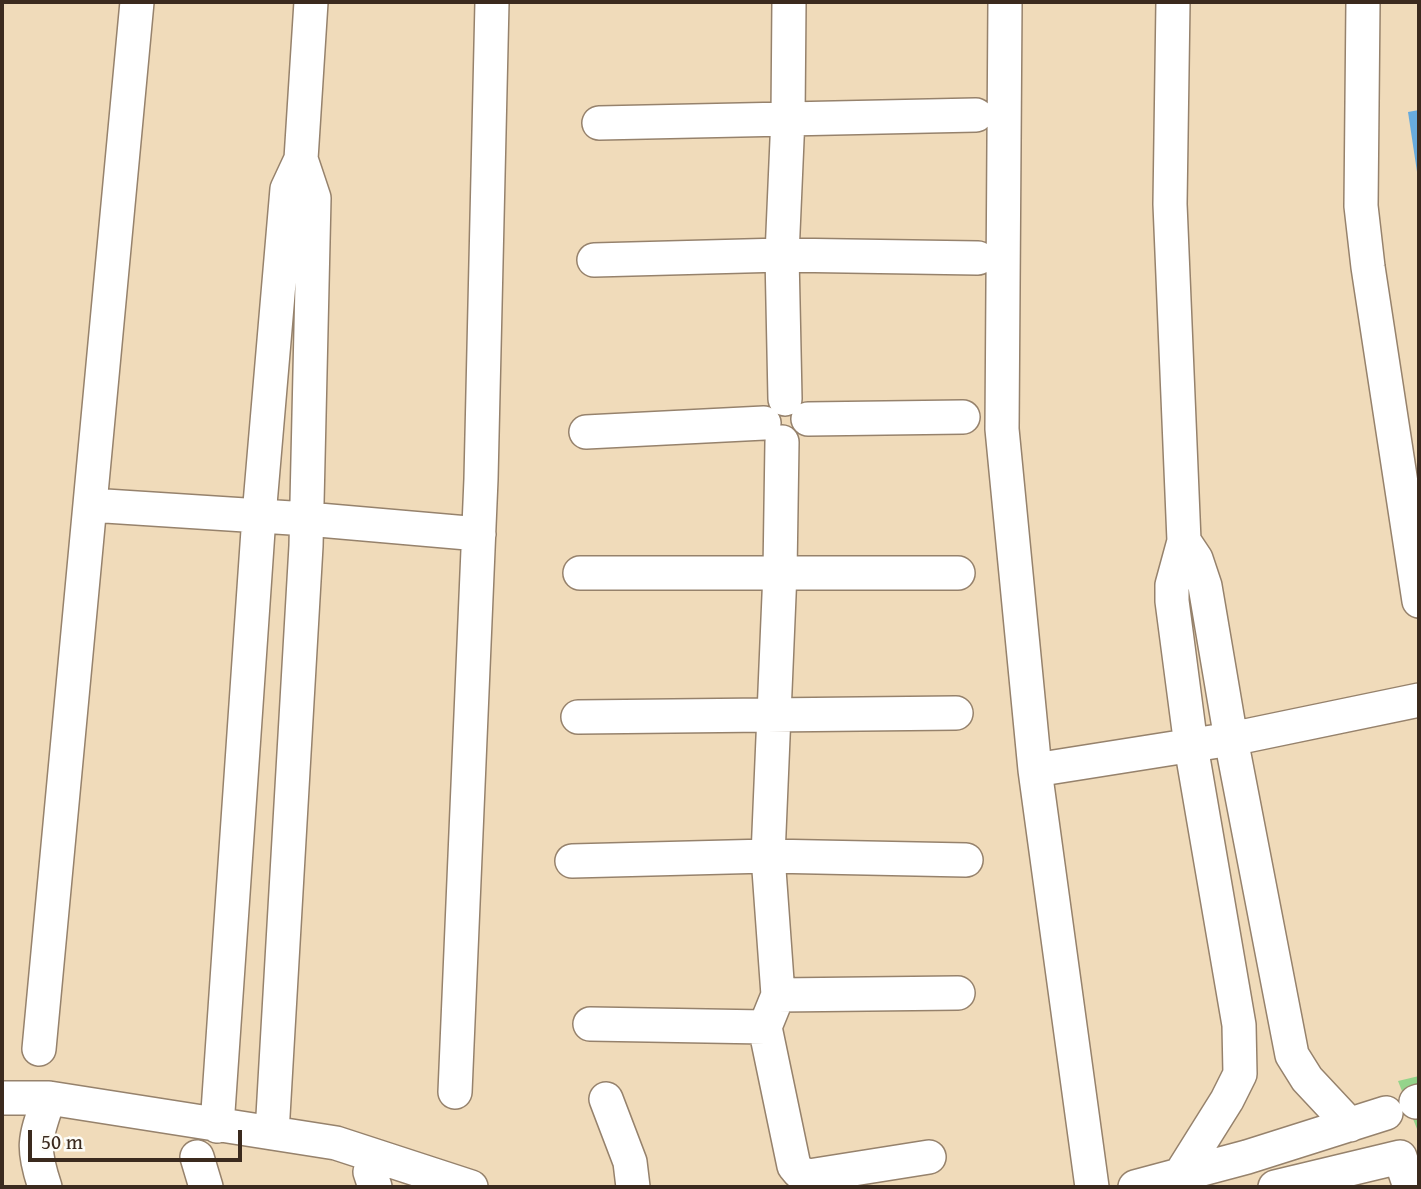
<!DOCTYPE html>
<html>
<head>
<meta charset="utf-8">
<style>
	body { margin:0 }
	#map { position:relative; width:1421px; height:1189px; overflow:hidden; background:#f0dbba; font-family:"Gentium Book Plus",serif }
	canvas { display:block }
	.frame { position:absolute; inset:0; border:4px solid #3b2a1e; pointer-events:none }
	.scale { position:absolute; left:28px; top:1130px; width:214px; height:32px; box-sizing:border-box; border:4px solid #3b2a1e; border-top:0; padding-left:9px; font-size:21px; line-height:24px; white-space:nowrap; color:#3b2a1e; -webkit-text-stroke:5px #fdfcf7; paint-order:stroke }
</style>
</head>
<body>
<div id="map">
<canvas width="1421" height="1189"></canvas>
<div class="frame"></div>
<div class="scale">50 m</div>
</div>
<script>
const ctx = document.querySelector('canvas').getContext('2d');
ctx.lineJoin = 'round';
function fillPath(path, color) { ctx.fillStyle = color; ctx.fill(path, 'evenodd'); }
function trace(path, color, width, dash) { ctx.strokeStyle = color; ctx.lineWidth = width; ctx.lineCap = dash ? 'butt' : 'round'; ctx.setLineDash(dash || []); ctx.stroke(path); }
fillPath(new Path2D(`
	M 1419,1076 L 1419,1134 L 1398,1081 Z`), '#94d48b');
fillPath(new Path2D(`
	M 1419,110 L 1419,185 L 1408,112 Z`), '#68abdd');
const minor = new Path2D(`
	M 1005,2 L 1002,429 L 1035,770 L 1092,1187
	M 1173,2 L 1170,204 L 1184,541 L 1172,585 L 1172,601 L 1191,746 L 1239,1025 L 1240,1074 L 1227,1100 L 1180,1175
	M 1363,2 L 1361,206 L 1368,267 L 1419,601
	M 599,123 L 976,115
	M 301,159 L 311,2
	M 594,260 L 782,255 L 978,258
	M 785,399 L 782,255 L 788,117 L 789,2
	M 808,419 L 963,417
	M 586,432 L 764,423
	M 90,505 L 307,519 L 479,534
	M 1184,541 L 1196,559 L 1205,586 L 1231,739 L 1292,1055 L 1307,1079 L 1350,1125
	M 580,573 L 958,573
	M 578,717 L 956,713
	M 1035,770 L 1231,739 L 1419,700
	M 572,861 L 768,856 L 966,860
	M 778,995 L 958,993
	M 590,1024 L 765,1027 L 794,1166 L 799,1172 L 809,1176 L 929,1157
	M 765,1027 L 778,995 L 768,856 L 780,572 L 782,442
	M 39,1049 L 137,2
	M 455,1092 L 481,479 L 492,2
	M 2,1098 L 49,1098 L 336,1143 L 471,1187
	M 606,1099 L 630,1162 L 633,1187
	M 1416,1102 L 1419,1101
	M 217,1126 L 259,516 L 287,189 L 301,159 L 314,198 L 306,546 L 272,1133
	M 197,1157 L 206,1187
	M 370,1172 L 375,1187
	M 45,1187 C 31,1146 35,1138 49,1098
	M 1135,1187 L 1247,1157 L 1386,1113
	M 1275,1187 L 1400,1157 L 1410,1187`);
trace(minor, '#96826c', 36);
trace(minor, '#fff', 33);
</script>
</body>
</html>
